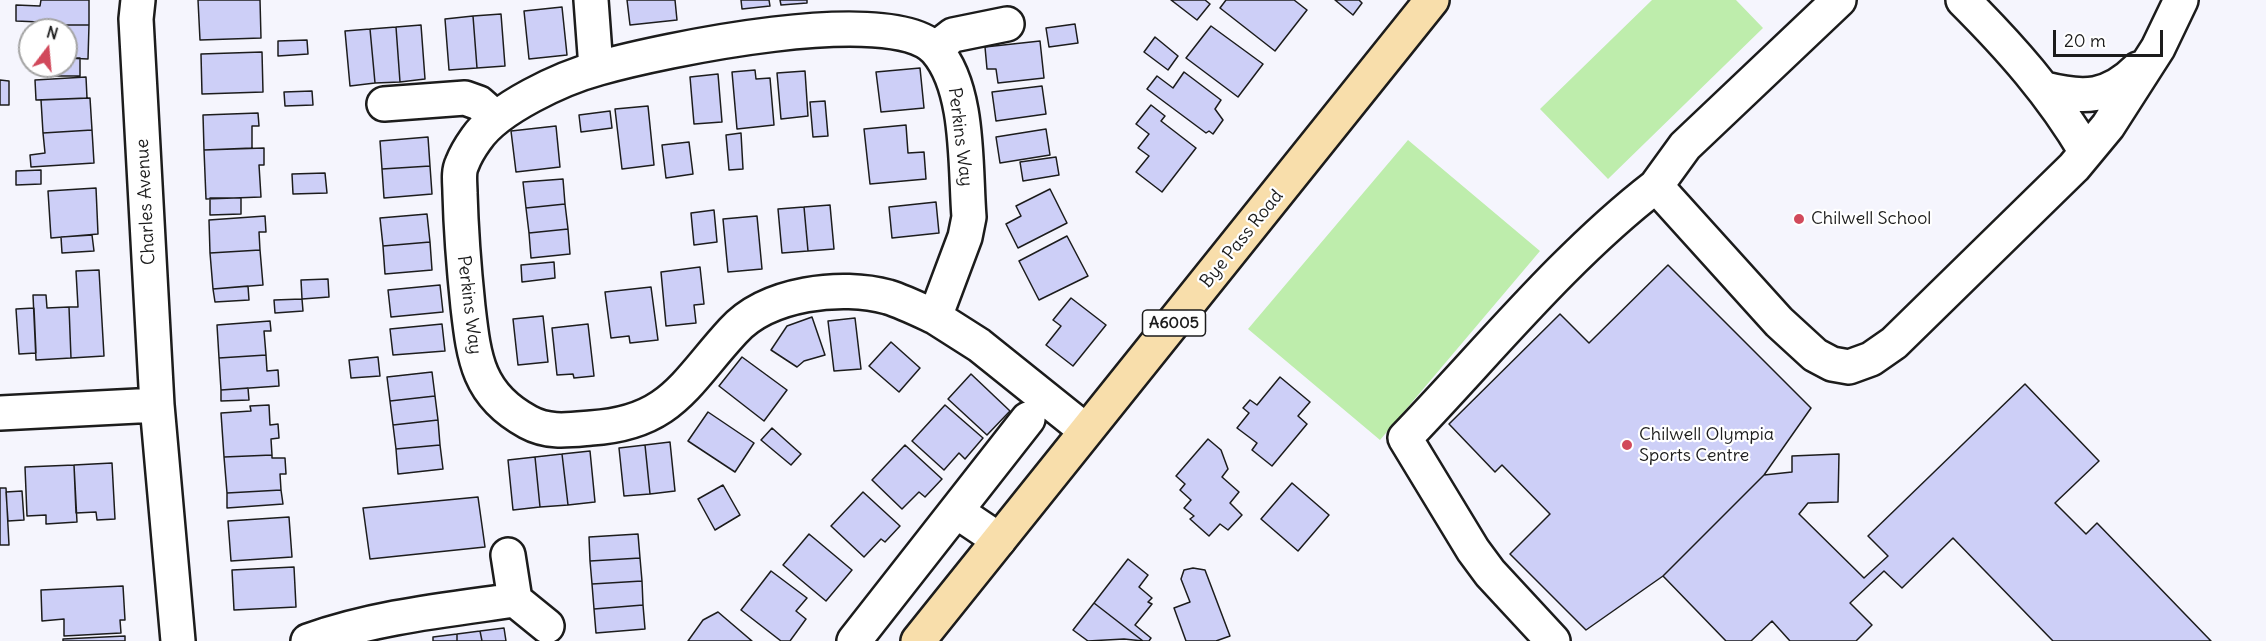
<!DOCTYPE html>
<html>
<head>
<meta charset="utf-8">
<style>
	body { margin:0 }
	#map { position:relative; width:2266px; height:641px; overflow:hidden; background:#f5f5fd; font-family:Delius,sans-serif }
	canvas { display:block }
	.north { position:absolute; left:18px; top:18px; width:60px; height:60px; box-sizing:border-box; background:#fff; border:2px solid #a4a4a4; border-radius:50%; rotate:16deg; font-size:16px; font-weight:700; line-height:24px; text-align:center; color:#1c1c1c }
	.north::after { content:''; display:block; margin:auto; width:21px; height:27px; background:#d1495b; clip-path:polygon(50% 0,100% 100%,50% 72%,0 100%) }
	.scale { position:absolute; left:2053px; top:30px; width:110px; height:27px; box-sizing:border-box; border:3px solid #1c1c1c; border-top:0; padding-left:8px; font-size:18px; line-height:21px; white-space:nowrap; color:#1c1c1c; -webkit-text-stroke:4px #fff; paint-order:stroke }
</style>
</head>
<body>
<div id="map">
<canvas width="2266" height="641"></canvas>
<div class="north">N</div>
<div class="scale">20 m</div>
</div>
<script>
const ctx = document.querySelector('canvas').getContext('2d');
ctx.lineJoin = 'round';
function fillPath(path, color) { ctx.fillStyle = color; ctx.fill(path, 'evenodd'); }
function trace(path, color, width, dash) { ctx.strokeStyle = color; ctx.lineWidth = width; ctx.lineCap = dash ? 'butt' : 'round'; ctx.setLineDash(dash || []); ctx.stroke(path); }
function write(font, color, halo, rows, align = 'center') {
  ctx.font = font + ' Delius,sans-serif'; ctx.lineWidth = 4.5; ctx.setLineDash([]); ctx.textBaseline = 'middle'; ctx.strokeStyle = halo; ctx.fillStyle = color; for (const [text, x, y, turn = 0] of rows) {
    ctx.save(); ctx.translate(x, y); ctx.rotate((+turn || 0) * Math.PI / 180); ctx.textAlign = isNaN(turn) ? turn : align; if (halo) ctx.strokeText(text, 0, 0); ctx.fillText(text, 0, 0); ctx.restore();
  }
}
fillPath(new Path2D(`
	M 1652,0 L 1736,0 L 1763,28 L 1608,179 L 1540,109 Z
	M 1408,140 L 1540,251 L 1380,440 L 1248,329 Z`), '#beedac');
const building = new Path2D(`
	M 41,0 L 89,0 L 89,25 L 40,25 L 40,22 L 16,21 L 16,5 L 40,6 Z
	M 198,0 L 260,0 L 261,38 L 200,40 Z
	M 627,0 L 675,0 L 677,20 L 630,25 Z
	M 741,0 L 769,0 L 770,6 L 742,9 Z
	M 780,0 L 807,0 L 807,3 L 781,5 Z
	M 1171,0 L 1205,0 L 1210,4 L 1197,20 Z
	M 1226,0 L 1294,0 L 1307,10 L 1275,51 L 1220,8 Z
	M 1335,0 L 1359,0 L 1362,3 L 1353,15 Z
	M 562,7 L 567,55 L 529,59 L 524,11 Z
	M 501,14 L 505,66 L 477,68 L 473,16 Z
	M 473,16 L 477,68 L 449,70 L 445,19 Z
	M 1075,24 L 1078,43 L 1049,47 L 1046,28 Z
	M 40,25 L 89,25 L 88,59 L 66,58 L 66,30 L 40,30 Z
	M 421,25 L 425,79 L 400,82 L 396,27 Z
	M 1211,26 L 1263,64 L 1238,97 L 1186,58 Z
	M 396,27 L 400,82 L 375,83 L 370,29 Z
	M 370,29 L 375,83 L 350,86 L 345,31 Z
	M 1155,37 L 1178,56 L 1168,70 L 1144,52 Z
	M 307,40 L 308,54 L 278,56 L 278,41 Z
	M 1040,41 L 1044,78 L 998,83 L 996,69 L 987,69 L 985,47 Z
	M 262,52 L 263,92 L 202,94 L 201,54 Z
	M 66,58 L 80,58 L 80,76 L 55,76 L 55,66 L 66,66 Z
	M 920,68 L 924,108 L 881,112 L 876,72 Z
	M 755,70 L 756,79 L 770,78 L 774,125 L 737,129 L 732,72 Z
	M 805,71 L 808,116 L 781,119 L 777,73 Z
	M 1184,72 L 1221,100 L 1215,109 L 1223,120 L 1213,134 L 1209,131 L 1206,133 L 1147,89 L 1157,76 L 1173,88 Z
	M 718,74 L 722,122 L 694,124 L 690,77 Z
	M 86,77 L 87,98 L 36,100 L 35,80 Z
	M 0,80 L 9,81 L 9,105 L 0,105 Z
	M 1042,86 L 1046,114 L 996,121 L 992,92 Z
	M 312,91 L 313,105 L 285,106 L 284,92 Z
	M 90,98 L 92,130 L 43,133 L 41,100 Z
	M 825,101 L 828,136 L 813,137 L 810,102 Z
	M 1151,105 L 1165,116 L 1161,121 L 1196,148 L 1162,192 L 1136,172 L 1149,156 L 1138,148 L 1149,134 L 1136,124 Z
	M 648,106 L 654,165 L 622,169 L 615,109 Z
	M 610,111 L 612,128 L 581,132 L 579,115 Z
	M 258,113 L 259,126 L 252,126 L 252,148 L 204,150 L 203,115 Z
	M 906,125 L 908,153 L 924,152 L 926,179 L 870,184 L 864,129 Z
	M 556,126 L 560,167 L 516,172 L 511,131 Z
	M 1046,129 L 1050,155 L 1000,163 L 996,137 Z
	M 92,130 L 94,163 L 31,167 L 30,155 L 45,153 L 43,133 Z
	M 741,133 L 743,169 L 729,170 L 726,135 Z
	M 428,137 L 430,166 L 382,169 L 380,141 Z
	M 689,142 L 693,174 L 666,178 L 662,145 Z
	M 264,148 L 264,165 L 259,165 L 261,197 L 206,199 L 204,150 Z
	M 1056,157 L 1059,175 L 1023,181 L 1020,162 Z
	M 430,166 L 432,194 L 384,198 L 382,169 Z
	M 41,170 L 41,184 L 16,185 L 16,171 Z
	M 325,173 L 327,193 L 293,194 L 292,174 Z
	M 563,179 L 565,204 L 526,208 L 523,182 Z
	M 96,188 L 98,234 L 51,238 L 48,191 Z
	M 1050,189 L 1067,223 L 1018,248 L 1006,224 L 1021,216 L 1016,206 Z
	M 210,198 L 241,198 L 241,214 L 210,215 Z
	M 936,202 L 939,233 L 892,238 L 889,207 Z
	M 565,204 L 568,229 L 529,233 L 526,208 Z
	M 830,205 L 834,249 L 808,251 L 804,207 Z
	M 804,207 L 808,251 L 782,253 L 778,209 Z
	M 714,210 L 717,242 L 694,245 L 691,213 Z
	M 427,214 L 430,242 L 383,246 L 380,218 Z
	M 265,216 L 266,232 L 259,232 L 260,250 L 210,253 L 209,220 Z
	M 757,216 L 762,269 L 728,272 L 723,219 Z
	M 568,229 L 570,254 L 531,258 L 529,233 Z
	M 92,235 L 94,251 L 62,253 L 61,237 Z
	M 1067,236 L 1088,276 L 1039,300 L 1019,261 Z
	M 430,242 L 432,270 L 385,274 L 383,246 Z
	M 260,250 L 263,285 L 213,289 L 210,253 Z
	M 554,262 L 555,278 L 522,282 L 521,265 Z
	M 1668,265 L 1811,408 L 1764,475 L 1663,576 L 1586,630 L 1510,554 L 1550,514 L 1502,465 L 1495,472 L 1449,424 L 1560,314 L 1589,343 Z
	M 700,267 L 704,304 L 694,305 L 696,323 L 666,326 L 661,272 Z
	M 99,270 L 104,356 L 71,358 L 69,307 L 78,307 L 76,271 Z
	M 328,279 L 329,297 L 302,299 L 301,280 Z
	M 440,285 L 443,312 L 391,317 L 388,290 Z
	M 248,286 L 249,300 L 215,302 L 213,289 Z
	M 651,287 L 658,340 L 630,343 L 629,336 L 611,338 L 605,292 Z
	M 33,295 L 46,295 L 47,308 L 69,307 L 71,358 L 36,360 Z
	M 1071,298 L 1106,325 L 1073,366 L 1046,345 L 1061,326 L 1053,320 Z
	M 302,299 L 303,311 L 275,313 L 274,300 Z
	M 34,308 L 36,353 L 19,354 L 16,309 Z
	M 543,316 L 548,362 L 518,365 L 513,319 Z
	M 812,317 L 825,355 L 804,361 L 797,367 L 771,350 L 787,326 Z
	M 855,318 L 861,369 L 834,371 L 828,321 Z
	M 270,321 L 271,331 L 264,331 L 266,355 L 219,358 L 217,325 Z
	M 442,324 L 445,351 L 393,355 L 390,329 Z
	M 588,324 L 594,376 L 574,378 L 573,374 L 557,375 L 552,328 Z
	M 891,342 L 920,368 L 899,392 L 869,366 Z
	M 266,355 L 267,371 L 278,370 L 279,386 L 221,390 L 219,358 Z
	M 378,357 L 380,376 L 351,378 L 349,360 Z
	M 742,357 L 787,390 L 764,421 L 719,386 Z
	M 432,372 L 435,396 L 390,401 L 387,377 Z
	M 971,374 L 1010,411 L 987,435 L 948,399 Z
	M 1280,377 L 1310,402 L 1298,416 L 1307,424 L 1272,466 L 1252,450 L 1257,443 L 1237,428 L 1249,413 L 1243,408 L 1250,400 L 1257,405 Z
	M 2025,384 L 2099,461 L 2055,503 L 2086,534 L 2097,523 L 2211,641 L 2053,641 L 1953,538 L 1902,588 L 1884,571 L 1850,603 L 1872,625 L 1856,641 L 1790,641 L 1772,621 L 1751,641 L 1726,641 L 1663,576 L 1764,475 L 1792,472 L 1792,456 L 1839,454 L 1838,502 L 1808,503 L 1799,514 L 1864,578 L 1888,556 L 1868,536 Z
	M 248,388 L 249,400 L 221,401 L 221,390 Z
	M 435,396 L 438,420 L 393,425 L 390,401 Z
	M 269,405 L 270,425 L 278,424 L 279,438 L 271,439 L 272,455 L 224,457 L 221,413 L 251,411 L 250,406 Z
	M 945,405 L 983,438 L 965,459 L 959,453 L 944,470 L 912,441 Z
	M 708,412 L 754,443 L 735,472 L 688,441 Z
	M 438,420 L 440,445 L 396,449 L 393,425 Z
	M 772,428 L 801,454 L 791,465 L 761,440 Z
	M 1208,439 L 1221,450 L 1228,469 L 1222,477 L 1239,492 L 1230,503 L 1242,515 L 1228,530 L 1220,524 L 1209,536 L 1190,519 L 1194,516 L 1184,508 L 1191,500 L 1180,490 L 1185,484 L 1176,476 Z
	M 670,442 L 675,491 L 650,494 L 645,445 Z
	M 440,445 L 443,469 L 398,474 L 396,449 Z
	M 645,445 L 650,494 L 624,496 L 619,448 Z
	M 905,445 L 942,479 L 925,497 L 919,492 L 902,509 L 872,480 Z
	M 590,451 L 595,502 L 568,505 L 562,454 Z
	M 562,454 L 568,505 L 540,507 L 535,457 Z
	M 272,455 L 272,458 L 285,458 L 286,474 L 280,474 L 281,490 L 227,493 L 224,457 Z
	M 535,457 L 540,507 L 513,510 L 508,460 Z
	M 112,463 L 115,519 L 97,520 L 96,512 L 76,513 L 74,465 Z
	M 74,465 L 77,522 L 46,524 L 46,515 L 27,516 L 25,467 Z
	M 1292,483 L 1329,515 L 1298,551 L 1261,519 Z
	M 723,485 L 740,515 L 715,530 L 698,499 Z
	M 0,488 L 6,488 L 9,545 L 0,545 Z
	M 281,490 L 283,504 L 227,508 L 227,493 Z
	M 22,491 L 24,520 L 8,521 L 6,492 Z
	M 863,492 L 900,526 L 885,542 L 881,539 L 864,557 L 831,526 Z
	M 478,497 L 485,547 L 370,559 L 363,508 Z
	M 289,517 L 292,557 L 231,561 L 228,521 Z
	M 638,534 L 640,558 L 590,561 L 589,537 Z
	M 809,534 L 852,570 L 826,601 L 783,565 Z
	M 640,558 L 642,581 L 592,584 L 590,561 Z
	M 1128,559 L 1148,575 L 1139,587 L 1152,598 L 1148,602 L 1152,604 L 1135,625 L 1151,638 L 1149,641 L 1143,641 L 1094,603 Z
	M 294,567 L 296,607 L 234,610 L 232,570 Z
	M 1193,568 L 1205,570 L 1230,636 L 1216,641 L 1186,641 L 1174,608 L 1190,602 L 1181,579 L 1184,570 Z
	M 771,571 L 807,598 L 796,611 L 806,619 L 790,641 L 781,641 L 741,610 Z
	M 642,581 L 643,605 L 594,609 L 592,584 Z
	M 123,586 L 125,620 L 120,620 L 121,633 L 64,636 L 64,619 L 42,621 L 41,590 Z
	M 1094,603 L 1143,641 L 1124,639 L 1088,641 L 1073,630 Z
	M 643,605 L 645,629 L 596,633 L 594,609 Z
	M 718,612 L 752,641 L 688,641 L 703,620 Z
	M 504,628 L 506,641 L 482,641 L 480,631 Z
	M 480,631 L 482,641 L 457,641 L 457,634 Z
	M 457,634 L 457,641 L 433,641 L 433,637 Z
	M 125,636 L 125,641 L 63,641 L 63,639 Z`);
fillPath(building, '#cdcff7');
trace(building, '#1c1c1c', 1.5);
const minor = new Path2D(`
	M 138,0 L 136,19 L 157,405 L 178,641
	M 591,0 L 596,68
	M 1839,0 L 1685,146 L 1656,186 L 1779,322 L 1815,355 L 1832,364 L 1849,367 L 1871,359 L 1894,343 L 2074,167 L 2108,126 L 2158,48 L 2181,0
	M 1963,0 C 2010,47 2052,94 2086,152
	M 935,49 L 953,35 L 1007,24
	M 2045,89 C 2084,99 2109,98 2138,69
	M 384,104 L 465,98 L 479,103 L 496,118
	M 935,317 C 920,310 904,302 888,297 C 842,284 767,293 733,331 C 685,383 671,423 591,428 C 568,430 548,433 528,422 C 478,395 474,359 468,307 C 464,269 461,231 460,193 C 460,184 458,172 462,164 C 465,156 471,146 476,139 C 497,108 562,78 599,68 C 659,51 892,1 936,50 C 970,89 965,167 969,217 L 965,237 L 935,317 L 979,345 L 1085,430
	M 0,413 L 157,405
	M 956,511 L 999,540
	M 508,555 L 515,600 L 547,626
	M 308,641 C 375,617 445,610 515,600
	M 854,641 L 1028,419
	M 1553,641 L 1490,573 L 1473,550 L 1405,438 C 1485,355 1565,256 1656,186`);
const major = new Path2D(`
	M 918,641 L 1432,0`);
trace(minor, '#1c1c1c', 38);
trace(major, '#1c1c1c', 38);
trace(minor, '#fff', 33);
trace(major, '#f8deab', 33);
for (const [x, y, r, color] of [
	[1799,219,6,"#d1495b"],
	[1627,445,6,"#d1495b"]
]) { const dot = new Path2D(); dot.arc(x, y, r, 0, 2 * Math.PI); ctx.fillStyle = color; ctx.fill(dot); trace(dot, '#fff', 2); }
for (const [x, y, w] of [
	[1174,323,63]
]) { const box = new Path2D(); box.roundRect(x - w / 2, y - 13, w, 26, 4.5); ctx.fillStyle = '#fff'; ctx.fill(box); trace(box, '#1c1c1c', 1.5); }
write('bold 16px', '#1c1c1c', null, [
	["A6005",1174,323]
]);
write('18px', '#1c1c1c', '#fff', [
	["Perkins Way",960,137,83],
	["Charles Avenue",146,202,-93],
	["Bye Pass Road",1242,239,-51],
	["Perkins Way",469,305,83]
]);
write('18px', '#1c1c1c', '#fff', [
	["Chilwell School",1811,219],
	["Chilwell Olympia",1639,435],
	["Sports Centre",1639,456]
], 'left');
</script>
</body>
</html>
